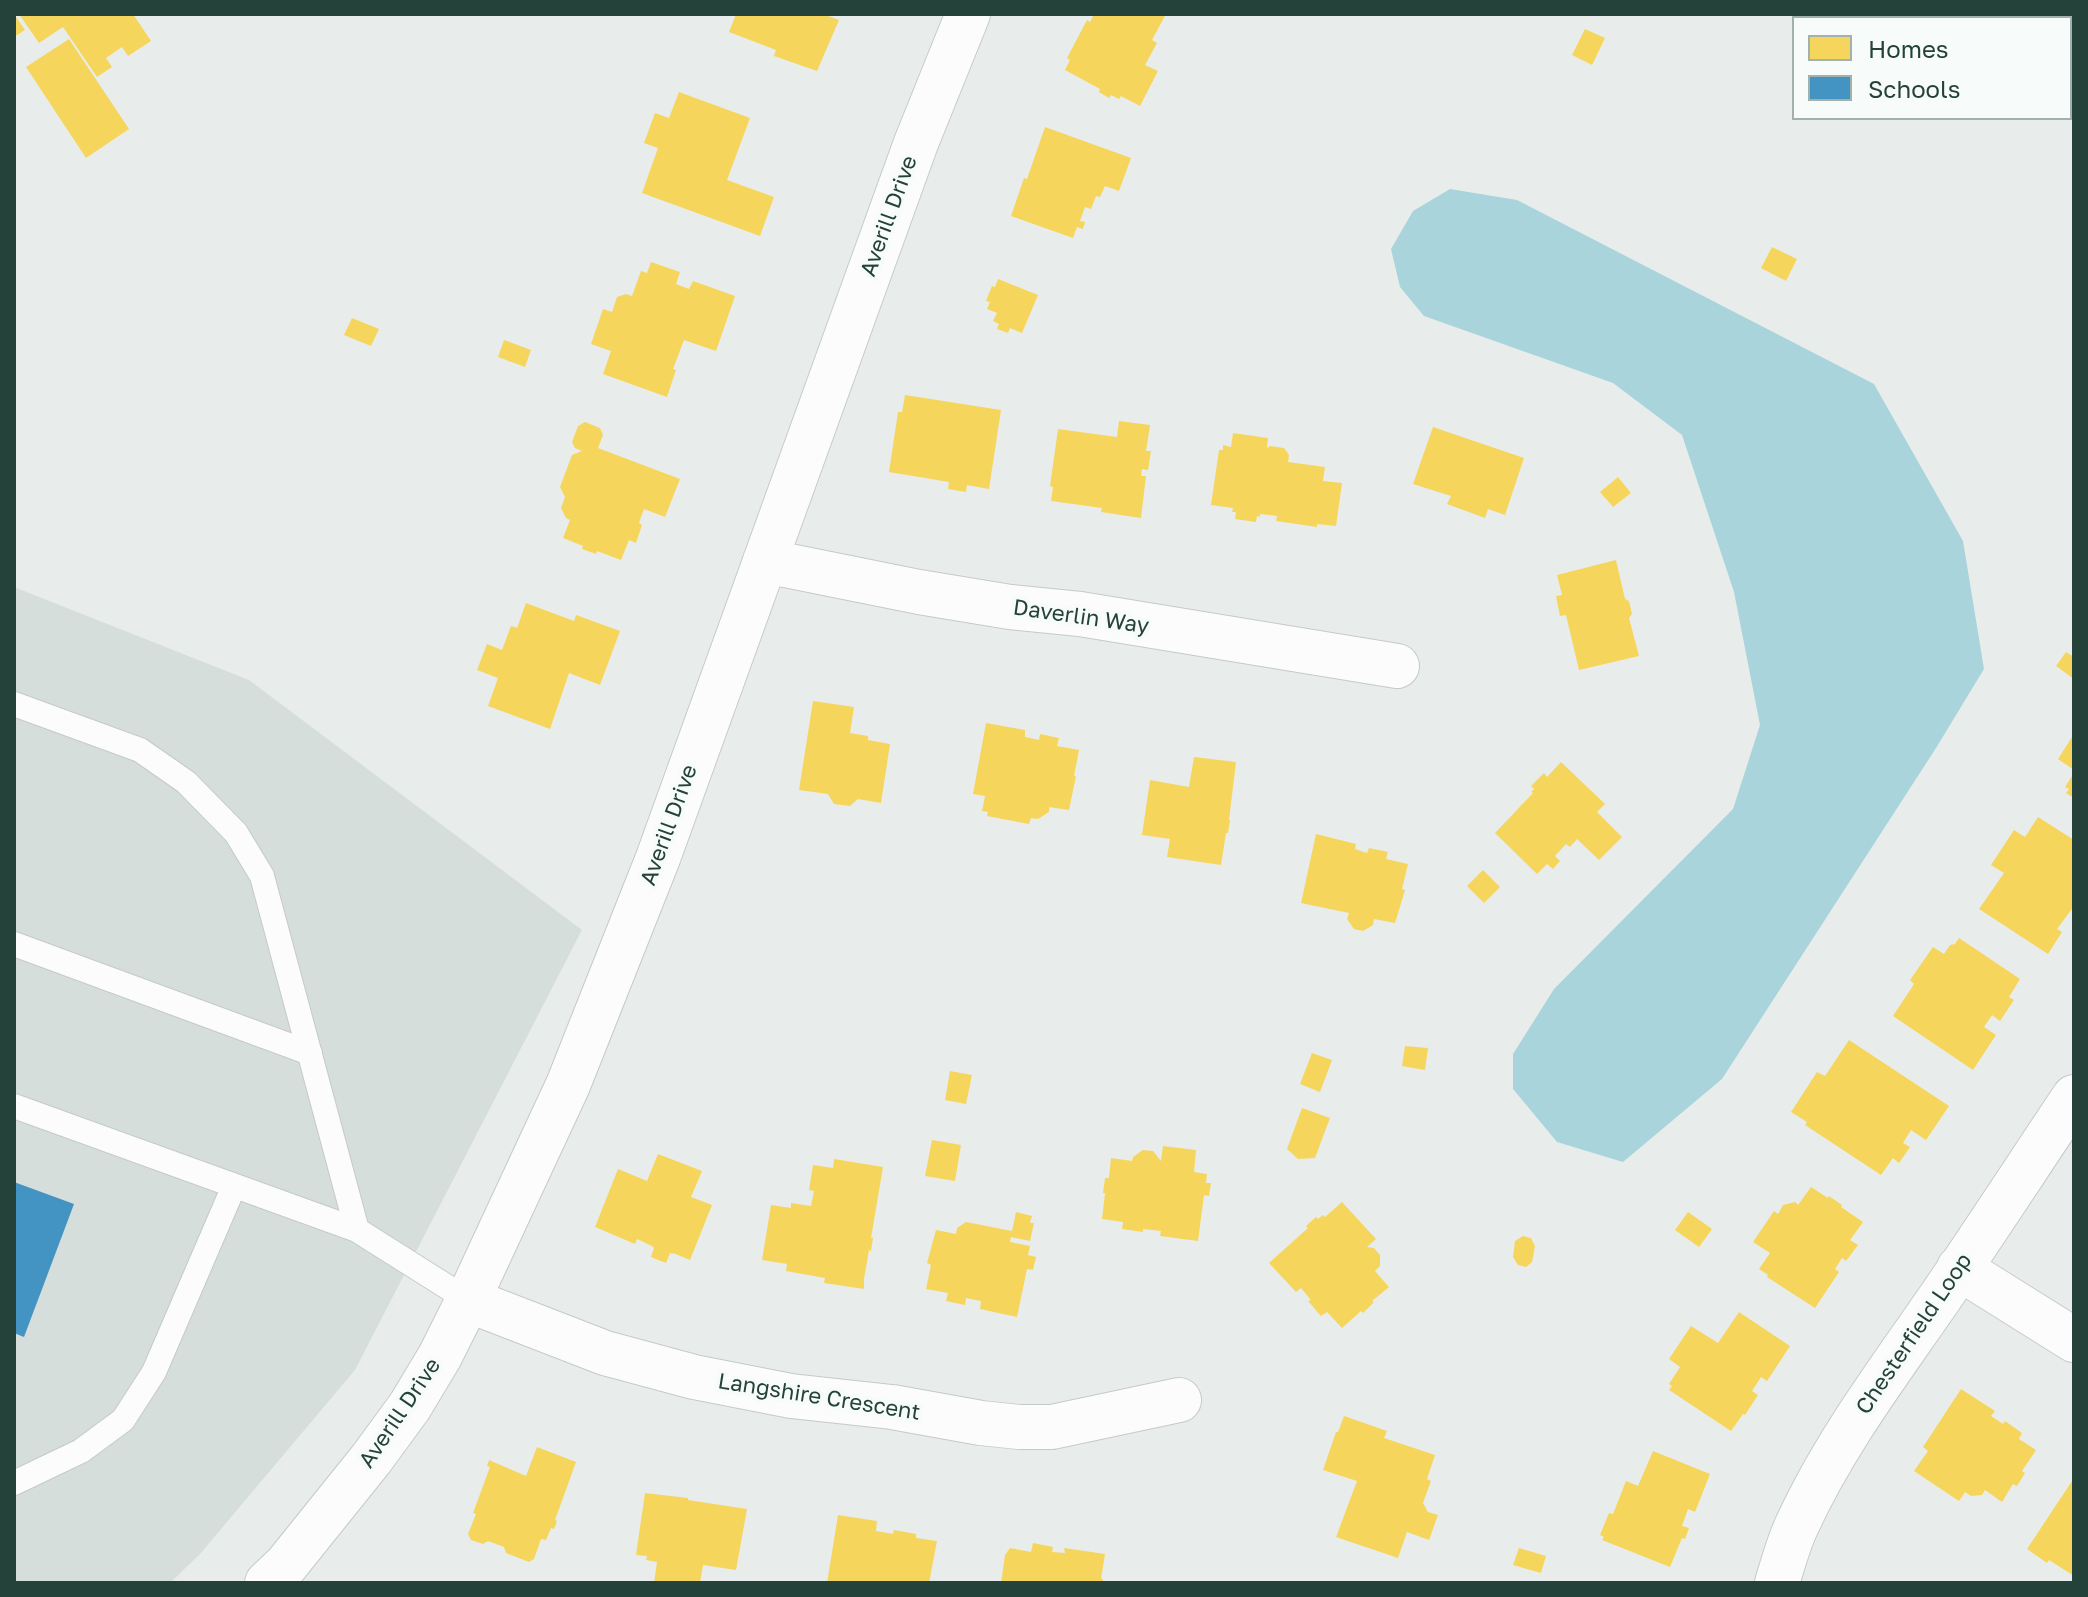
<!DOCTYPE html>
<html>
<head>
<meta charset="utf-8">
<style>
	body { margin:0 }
	#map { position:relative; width:2088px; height:1597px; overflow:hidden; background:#e8edeb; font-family:"Golos Text",sans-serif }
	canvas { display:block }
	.frame { position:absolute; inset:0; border:16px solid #24423a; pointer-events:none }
	.legend { position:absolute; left:1792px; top:16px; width:280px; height:104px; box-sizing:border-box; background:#f7fbf9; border:2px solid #a3b1ad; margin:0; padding:10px 14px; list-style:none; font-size:24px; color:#24423a }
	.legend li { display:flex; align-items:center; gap:16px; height:40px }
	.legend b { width:40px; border:2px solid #a3b1ad }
</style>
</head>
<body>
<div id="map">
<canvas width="2088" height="1597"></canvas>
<div class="frame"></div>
<ul class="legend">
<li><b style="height:22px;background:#f6d55c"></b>Homes</li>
<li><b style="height:22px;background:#4393c3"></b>Schools</li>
</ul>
</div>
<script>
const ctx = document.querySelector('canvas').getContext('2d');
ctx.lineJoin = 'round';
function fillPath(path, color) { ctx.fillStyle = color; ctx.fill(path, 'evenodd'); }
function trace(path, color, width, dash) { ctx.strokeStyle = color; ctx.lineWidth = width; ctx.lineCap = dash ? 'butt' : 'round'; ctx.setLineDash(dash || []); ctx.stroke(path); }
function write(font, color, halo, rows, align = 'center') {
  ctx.font = font + ' "Golos Text",sans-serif'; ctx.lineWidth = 8; ctx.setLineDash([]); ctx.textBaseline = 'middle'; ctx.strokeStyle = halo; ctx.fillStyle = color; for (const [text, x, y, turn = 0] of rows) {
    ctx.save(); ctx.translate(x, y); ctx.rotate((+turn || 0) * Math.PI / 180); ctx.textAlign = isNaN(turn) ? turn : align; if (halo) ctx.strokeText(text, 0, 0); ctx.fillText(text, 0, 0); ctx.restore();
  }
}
fillPath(new Path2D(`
	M 14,587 L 249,680 L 582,930 L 355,1370 L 200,1554 L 170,1583 L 14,1583 Z`), '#d6dedb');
fillPath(new Path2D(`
	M 1450,189 L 1517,200 L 1874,384 L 1963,541 L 1984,669 L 1936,748 L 1722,1079 L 1623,1162 L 1557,1142 L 1513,1089 L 1513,1054 L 1554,989 L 1733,809 L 1760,725 L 1734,592 L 1682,435 L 1613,383 L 1424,316 L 1400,287 L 1391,249 L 1413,211 Z`), '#a9d4db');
fillPath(new Path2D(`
	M 14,14 L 25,30 L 14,37 Z
	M 19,14 L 133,14 L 151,41 L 128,56 L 122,47 L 106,58 L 112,67 L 97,77 L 63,27 L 39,43 Z
	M 736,14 L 823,14 L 839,20 L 817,71 L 774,56 L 776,50 L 729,32 Z
	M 1094,14 L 1166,14 L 1152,40 L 1157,43 L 1145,65 L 1158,71 L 1140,106 L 1121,96 L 1119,99 L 1111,95 L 1109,98 L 1099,92 L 1100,89 L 1065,70 L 1070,60 L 1067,58 L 1087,20 L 1090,22 Z
	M 1854,14 L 1895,14 L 1893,18 L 1862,18 Z
	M 1960,14 L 2061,14 L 2069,18 L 1959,18 Z
	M 1585,29 L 1605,38 L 1592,65 L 1572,55 Z
	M 69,39 L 129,129 L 86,158 L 26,67 Z
	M 679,92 L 750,118 L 727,180 L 774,197 L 760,236 L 642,193 L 658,148 L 644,143 L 655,113 L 669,118 Z
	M 1045,127 L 1131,158 L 1119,191 L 1105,186 L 1100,197 L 1096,196 L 1091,209 L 1085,207 L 1080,221 L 1085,222 L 1083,229 L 1077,227 L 1073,238 L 1011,216 L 1024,178 L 1027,179 Z
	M 1772,247 L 1797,259 L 1786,281 L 1761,268 Z
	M 651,262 L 680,272 L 676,284 L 689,289 L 693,281 L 735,296 L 716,351 L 684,340 L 673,369 L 676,370 L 667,397 L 603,374 L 611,351 L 591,344 L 603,309 L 612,312 L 617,297 L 626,294 L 632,296 L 641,271 L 647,273 Z
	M 998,279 L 1038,295 L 1022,333 L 1010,328 L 1008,333 L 997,329 L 999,324 L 993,321 L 997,313 L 987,309 L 990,302 L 986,301 L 992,286 L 995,287 Z
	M 352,318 L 379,329 L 371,346 L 344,335 Z
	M 504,340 L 531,350 L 525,367 L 498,357 Z
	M 905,395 L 1001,410 L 989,489 L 967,485 L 966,492 L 948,489 L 949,482 L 889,472 L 898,412 L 902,412 Z
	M 1119,421 L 1150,425 L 1146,451 L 1151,451 L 1148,470 L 1142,469 L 1141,476 L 1146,476 L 1141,518 L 1101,512 L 1102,508 L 1051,501 L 1053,487 L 1050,486 L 1058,429 L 1117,437 Z
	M 585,422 L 600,428 L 603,435 L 598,448 L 680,479 L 665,517 L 644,509 L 639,523 L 642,525 L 636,543 L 629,540 L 621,560 L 597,551 L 596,554 L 582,549 L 583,546 L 563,538 L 570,520 L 566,518 L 561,508 L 565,497 L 560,487 L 572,455 L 582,451 L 575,448 L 572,442 L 578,426 Z
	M 1433,427 L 1524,458 L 1505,515 L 1488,509 L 1485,518 L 1447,504 L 1451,496 L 1413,484 Z
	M 1233,433 L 1268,438 L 1267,448 L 1270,446 L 1284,448 L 1289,455 L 1288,462 L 1325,467 L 1323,481 L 1342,483 L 1336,526 L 1317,524 L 1317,527 L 1276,521 L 1277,516 L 1260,514 L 1260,517 L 1257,516 L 1256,522 L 1235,519 L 1236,512 L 1232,512 L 1233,508 L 1211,505 L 1219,450 L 1223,450 L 1223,445 L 1231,447 Z
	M 1618,477 L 1631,493 L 1613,507 L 1600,492 Z
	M 1616,560 L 1625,599 L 1629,601 L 1632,614 L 1629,618 L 1639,656 L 1579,670 L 1566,615 L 1560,616 L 1556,596 L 1562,595 L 1557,575 Z
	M 526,603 L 574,621 L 576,615 L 620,631 L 600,685 L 569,673 L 550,729 L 488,706 L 498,678 L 477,670 L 487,644 L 502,650 L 511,626 L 517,628 Z
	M 2066,652 L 2074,657 L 2074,679 L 2056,666 Z
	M 813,701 L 854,707 L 850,733 L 868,736 L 868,740 L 890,744 L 881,803 L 858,799 L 850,806 L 834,804 L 828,794 L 799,790 Z
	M 986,723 L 1025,730 L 1025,737 L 1039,740 L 1040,734 L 1059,738 L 1057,746 L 1079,750 L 1074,776 L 1076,776 L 1069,810 L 1049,807 L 1049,812 L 1038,819 L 1031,818 L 1029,824 L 987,816 L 988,812 L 982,811 L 985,796 L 973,794 Z
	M 2074,734 L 2074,770 L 2058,759 Z
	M 1194,757 L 1236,762 L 1229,820 L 1230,820 L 1228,833 L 1226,833 L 1221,865 L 1167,857 L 1170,839 L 1142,835 L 1150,780 L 1189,787 Z
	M 1561,762 L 1605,804 L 1597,812 L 1622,837 L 1599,860 L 1577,839 L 1570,847 L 1566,844 L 1555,856 L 1560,861 L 1553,869 L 1547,864 L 1537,874 L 1495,833 L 1533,793 L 1531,792 L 1534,789 L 1531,786 L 1544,773 L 1547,777 Z
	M 2074,773 L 2074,798 L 2066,793 L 2069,789 L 2065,787 Z
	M 2038,817 L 2074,840 L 2074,906 L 2057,929 L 2062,932 L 2048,954 L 1979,909 L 2004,873 L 1991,865 L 2014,830 L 2025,837 Z
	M 1316,834 L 1356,844 L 1355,849 L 1367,853 L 1369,848 L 1388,852 L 1386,859 L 1408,864 L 1402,889 L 1405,890 L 1395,923 L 1374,919 L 1373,925 L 1363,931 L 1354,929 L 1347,919 L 1349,913 L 1301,903 Z
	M 1483,870 L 1500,887 L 1484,903 L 1467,886 Z
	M 1959,938 L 2020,979 L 2009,997 L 2014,1000 L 2000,1021 L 1992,1015 L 1984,1027 L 1996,1035 L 1973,1070 L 1893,1016 L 1914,984 L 1910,980 L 1933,947 L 1944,954 L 1950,945 L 1955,944 Z
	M 1849,1040 L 1949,1106 L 1926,1140 L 1911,1130 L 1903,1143 L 1910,1147 L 1899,1163 L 1893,1158 L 1881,1175 L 1805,1125 L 1807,1122 L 1791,1112 L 1817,1072 L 1825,1076 Z
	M 1405,1046 L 1428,1048 L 1425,1070 L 1402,1066 Z
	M 1312,1053 L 1332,1060 L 1320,1092 L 1300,1084 Z
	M 950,1071 L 972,1075 L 966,1104 L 945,1100 Z
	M 1302,1108 L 1330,1118 L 1315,1158 L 1298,1159 L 1287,1149 Z
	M 932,1140 L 961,1145 L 955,1181 L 925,1176 Z
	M 1163,1146 L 1196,1150 L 1194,1172 L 1207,1174 L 1206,1183 L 1211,1183 L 1209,1196 L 1204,1195 L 1198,1241 L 1160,1236 L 1161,1231 L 1143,1229 L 1143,1232 L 1122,1229 L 1123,1222 L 1102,1219 L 1105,1193 L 1103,1193 L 1105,1178 L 1109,1178 L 1111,1158 L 1132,1161 L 1133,1157 L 1143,1150 L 1153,1151 L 1161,1161 Z
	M 658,1154 L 702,1171 L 691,1197 L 712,1205 L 690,1260 L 673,1253 L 673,1254 L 670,1253 L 666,1263 L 651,1257 L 654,1248 L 652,1246 L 637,1239 L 635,1244 L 595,1227 L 618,1169 L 647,1181 Z
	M 834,1159 L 883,1167 L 871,1238 L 873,1238 L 871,1251 L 869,1250 L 864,1279 L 864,1289 L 824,1283 L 825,1278 L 786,1271 L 787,1264 L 762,1260 L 771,1205 L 791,1208 L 791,1203 L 811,1206 L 814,1191 L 809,1190 L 813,1165 L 833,1168 Z
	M 1811,1187 L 1828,1198 L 1829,1196 L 1842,1205 L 1841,1207 L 1863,1222 L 1850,1240 L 1858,1245 L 1846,1261 L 1842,1258 L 1835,1269 L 1839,1272 L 1815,1308 L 1767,1277 L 1768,1275 L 1759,1269 L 1770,1253 L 1753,1242 L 1774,1211 L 1778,1214 L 1783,1205 L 1795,1202 L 1798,1205 Z
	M 1342,1202 L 1376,1239 L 1367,1247 L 1374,1248 L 1380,1255 L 1380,1266 L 1375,1271 L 1389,1287 L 1372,1301 L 1374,1302 L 1363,1313 L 1361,1311 L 1342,1328 L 1327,1312 L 1321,1316 L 1308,1301 L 1311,1300 L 1301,1288 L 1296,1292 L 1269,1263 L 1308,1228 L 1306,1226 L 1316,1217 L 1318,1219 L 1323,1215 L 1325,1217 Z
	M 1016,1212 L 1032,1216 L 1030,1223 L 1034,1223 L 1030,1241 L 1011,1237 L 1010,1242 L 1030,1246 L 1028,1255 L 1036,1257 L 1033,1270 L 1027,1269 L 1017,1317 L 980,1309 L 981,1301 L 966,1298 L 965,1305 L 946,1301 L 948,1293 L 926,1289 L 931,1265 L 927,1263 L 936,1230 L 956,1234 L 957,1228 L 966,1222 L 1012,1231 Z
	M 1688,1212 L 1712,1229 L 1699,1247 L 1675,1230 Z
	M 1523,1236 L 1531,1238 L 1535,1246 L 1532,1262 L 1526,1267 L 1518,1265 L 1513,1257 L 1515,1241 Z
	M 1739,1312 L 1790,1346 L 1767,1381 L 1761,1377 L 1752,1391 L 1758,1395 L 1745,1415 L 1743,1414 L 1731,1431 L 1669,1390 L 1672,1386 L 1669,1384 L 1680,1367 L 1669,1359 L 1691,1326 L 1718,1343 Z
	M 1961,1389 L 1995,1411 L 1991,1416 L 2003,1424 L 2005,1421 L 2022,1433 L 2019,1439 L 2036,1450 L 2022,1471 L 2025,1473 L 2017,1486 L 2013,1484 L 2002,1502 L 1985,1490 L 1982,1495 L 1971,1496 L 1965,1492 L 1959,1501 L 1914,1471 L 1928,1451 L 1923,1447 Z
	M 1344,1416 L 1387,1431 L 1384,1438 L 1435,1455 L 1427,1479 L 1431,1481 L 1423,1503 L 1428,1512 L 1438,1515 L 1429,1540 L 1407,1532 L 1398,1558 L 1336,1537 L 1357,1481 L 1323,1470 L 1336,1432 L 1338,1432 Z
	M 537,1447 L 576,1462 L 555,1520 L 557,1521 L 554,1529 L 551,1528 L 546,1540 L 541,1539 L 534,1559 L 529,1562 L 506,1553 L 504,1547 L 488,1541 L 483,1544 L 471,1540 L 468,1534 L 476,1514 L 473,1513 L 490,1467 L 487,1466 L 489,1460 L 526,1476 Z
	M 1653,1451 L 1710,1474 L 1695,1512 L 1688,1509 L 1682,1526 L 1689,1528 L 1685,1539 L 1682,1538 L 1670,1567 L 1602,1540 L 1604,1537 L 1600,1535 L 1609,1513 L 1613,1514 L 1626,1481 L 1638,1486 Z
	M 2074,1478 L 2074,1576 L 2049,1560 L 2047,1563 L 2027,1549 Z
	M 645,1493 L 688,1498 L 688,1500 L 747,1509 L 736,1570 L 703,1565 L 700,1583 L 654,1583 L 657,1562 L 646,1560 L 647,1556 L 636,1555 Z
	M 838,1515 L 877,1521 L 876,1531 L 893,1534 L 894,1530 L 916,1534 L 916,1538 L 937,1541 L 929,1583 L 827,1583 Z
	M 1033,1543 L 1053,1547 L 1052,1552 L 1065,1553 L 1064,1548 L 1105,1554 L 1101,1579 L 1103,1579 L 1103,1583 L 1001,1583 L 1005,1555 L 1010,1548 L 1031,1552 Z
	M 1519,1548 L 1546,1556 L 1541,1573 L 1513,1565 Z`), '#f6d55c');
fillPath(new Path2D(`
	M 14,1182 L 74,1204 L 24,1337 L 14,1333 Z`), '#4393c3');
const service = new Path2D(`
	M 14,704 L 140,750 L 186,782 L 236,833 L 262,876 L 357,1230
	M 14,944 L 310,1053
	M 14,1106 L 357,1230 L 468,1300
	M 14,1483 L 81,1451 L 123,1420 L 154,1372 L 234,1186`);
const minor = new Path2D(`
	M 765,561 L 919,592 L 1010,607 L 1080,614 L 1397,666
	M 1959,1268 L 2074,1340
	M 468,1300 L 605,1353 L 694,1377 L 791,1396 L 892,1407 L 981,1423 L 1019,1427 L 1052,1427 L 1179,1400
	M 267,1583 L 286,1565 L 372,1458 L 410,1406 L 440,1356 L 468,1300 L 568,1085 L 658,858 L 916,143 L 968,14
	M 1777,1583 C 1783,1564 1788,1544 1797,1525 C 1834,1444 1888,1373 1939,1299 C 1985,1232 2029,1164 2074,1097`);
trace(service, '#c5cac8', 26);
trace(minor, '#c5cac8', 46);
trace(service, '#fcfcfc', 24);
trace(minor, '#fcfcfc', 44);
write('22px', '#24423a', '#f7fbf9', [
	["Averill Drive",889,216,-70],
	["Daverlin Way",1081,617,8],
	["Averill Drive",669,825,-70],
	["Chesterfield Loop",1914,1334,-56],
	["Langshire Crescent",819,1397,9],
	["Averill Drive",400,1413,-56]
]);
</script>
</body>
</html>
